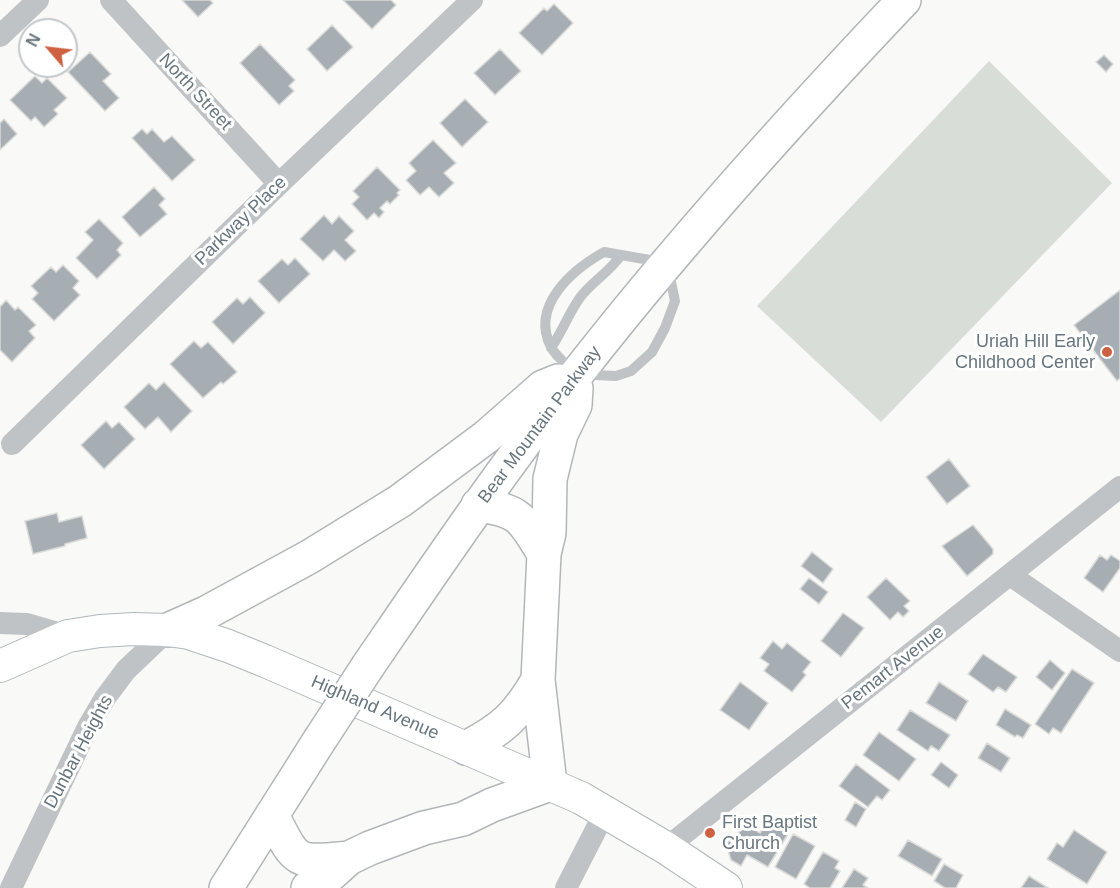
<!DOCTYPE html>
<html>
<head>
<meta charset="utf-8">
<style>
	body { margin:0 }
	#map { position:relative; width:1120px; height:888px; overflow:hidden; background:#f9f9f7; font-family:Arial,sans-serif }
	canvas { display:block }
	.north { position:absolute; left:18px; top:18px; width:60px; height:60px; box-sizing:border-box; background:#fff; border:2px solid #c2c8cb; border-radius:50%; rotate:298deg; font-size:16px; font-weight:700; line-height:24px; text-align:center; color:#67757e }
	.north::after { content:''; display:block; margin:auto; width:21px; height:27px; background:#ce6142; clip-path:polygon(50% 0,100% 100%,50% 72%,0 100%) }
</style>
</head>
<body>
<div id="map">
<canvas width="1120" height="888"></canvas>
<div class="north">N</div>
</div>
<script>
const ctx = document.querySelector('canvas').getContext('2d');
ctx.lineJoin = 'round';
function fillPath(path, color) { ctx.fillStyle = color; ctx.fill(path, 'evenodd'); }
function trace(path, color, width, dash) { ctx.strokeStyle = color; ctx.lineWidth = width; ctx.lineCap = dash ? 'butt' : 'round'; ctx.setLineDash(dash || []); ctx.stroke(path); }
function write(font, color, halo, rows, align = 'center') {
  ctx.font = font + ' Arial,sans-serif'; ctx.lineWidth = 6; ctx.setLineDash([]); ctx.textBaseline = 'middle'; ctx.strokeStyle = halo; ctx.fillStyle = color; for (const [text, x, y, turn = 0] of rows) {
    ctx.save(); ctx.translate(x, y); ctx.rotate((+turn || 0) * Math.PI / 180); ctx.textAlign = isNaN(turn) ? turn : align; if (halo) ctx.strokeText(text, 0, 0); ctx.fillText(text, 0, 0); ctx.restore();
  }
}
fillPath(new Path2D(`
	M 989,61 L 1112,183 L 881,422 L 757,306 Z`), '#d9ddd7');
const building = new Path2D(`
	M 182,0 L 210,0 L 213,3 L 198,17 Z
	M 343,0 L 391,0 L 396,5 L 372,29 Z
	M 554,4 L 573,23 L 542,55 L 519,33 L 544,8 L 547,11 Z
	M 332,25 L 353,47 L 327,71 L 307,49 Z
	M 260,44 L 295,80 L 289,86 L 294,91 L 279,105 L 240,63 Z
	M 500,49 L 521,71 L 495,95 L 474,73 Z
	M 90,52 L 111,74 L 103,81 L 119,98 L 105,111 L 68,72 Z
	M 1104,55 L 1113,64 L 1106,72 L 1096,62 Z
	M 35,76 L 42,83 L 47,78 L 67,98 L 54,110 L 58,114 L 44,127 L 35,117 L 31,121 L 10,100 Z
	M 465,99 L 488,122 L 462,147 L 440,123 Z
	M 4,119 L 17,134 L 0,150 L 0,123 Z
	M 142,129 L 147,134 L 152,129 L 164,142 L 172,136 L 195,160 L 172,181 L 132,138 Z
	M 433,140 L 456,163 L 444,173 L 454,183 L 439,197 L 429,187 L 420,195 L 406,180 L 416,171 L 409,163 Z
	M 377,167 L 400,190 L 397,193 L 399,195 L 390,204 L 387,201 L 380,208 L 384,212 L 379,218 L 374,213 L 367,220 L 352,204 L 359,197 L 353,191 Z
	M 154,187 L 165,199 L 159,205 L 167,214 L 140,237 L 122,217 Z
	M 324,215 L 332,224 L 339,216 L 354,231 L 345,240 L 356,251 L 345,261 L 334,250 L 323,261 L 300,239 Z
	M 99,219 L 123,243 L 117,250 L 121,255 L 97,279 L 76,258 L 93,240 L 85,232 Z
	M 295,258 L 310,274 L 279,303 L 258,281 L 282,259 L 288,265 Z
	M 63,265 L 79,281 L 73,288 L 80,295 L 54,321 L 32,299 L 38,293 L 31,286 L 51,267 L 56,272 Z
	M 1120,290 L 1120,378 L 1117,381 L 1074,325 Z
	M 250,297 L 265,313 L 233,344 L 212,322 L 237,298 L 243,304 Z
	M 6,300 L 15,310 L 18,307 L 36,325 L 29,331 L 35,338 L 12,362 L 0,350 L 0,307 Z
	M 194,341 L 201,348 L 208,342 L 237,372 L 223,384 L 221,382 L 203,398 L 170,364 Z
	M 164,382 L 192,411 L 171,432 L 158,417 L 145,429 L 124,407 L 149,383 L 156,390 Z
	M 106,421 L 112,428 L 119,422 L 135,439 L 104,469 L 81,445 Z
	M 949,459 L 970,486 L 947,504 L 926,477 Z
	M 57,513 L 59,522 L 82,516 L 87,538 L 65,544 L 65,546 L 33,554 L 25,521 Z
	M 973,525 L 993,549 L 993,554 L 967,576 L 942,546 Z
	M 812,552 L 833,569 L 823,583 L 801,566 Z
	M 1100,555 L 1107,560 L 1111,555 L 1120,561 L 1120,568 L 1103,592 L 1084,578 Z
	M 809,578 L 828,592 L 819,604 L 800,589 Z
	M 886,578 L 910,601 L 904,606 L 909,611 L 903,617 L 898,612 L 890,620 L 867,597 Z
	M 843,613 L 864,628 L 841,657 L 821,641 Z
	M 773,641 L 782,649 L 787,643 L 811,662 L 803,672 L 806,675 L 792,692 L 764,671 L 769,664 L 760,658 Z
	M 983,654 L 1017,677 L 1006,692 L 998,687 L 993,692 L 968,674 Z
	M 1050,660 L 1065,673 L 1052,690 L 1036,677 Z
	M 1072,669 L 1094,683 L 1061,733 L 1053,728 L 1049,734 L 1035,724 Z
	M 740,682 L 768,703 L 749,730 L 720,710 Z
	M 939,682 L 968,701 L 956,721 L 926,703 Z
	M 1005,709 L 1031,725 L 1023,738 L 1017,735 L 1015,737 L 996,725 Z
	M 910,710 L 950,735 L 939,751 L 931,746 L 928,751 L 897,730 Z
	M 879,732 L 916,759 L 899,781 L 863,755 Z
	M 987,743 L 1010,758 L 1001,772 L 978,758 Z
	M 941,762 L 958,775 L 949,788 L 931,775 Z
	M 856,764 L 890,790 L 882,800 L 877,796 L 868,807 L 839,786 Z
	M 855,802 L 866,809 L 856,827 L 845,820 Z
	M 770,817 L 791,829 L 768,867 L 747,855 L 741,866 L 731,860 L 726,844 L 747,825 L 760,833 Z
	M 1074,830 L 1107,852 L 1087,884 L 1047,859 L 1057,843 L 1063,847 Z
	M 793,834 L 815,846 L 796,879 L 775,867 Z
	M 908,840 L 942,859 L 932,876 L 898,856 Z
	M 823,852 L 839,861 L 835,868 L 840,871 L 830,888 L 810,888 L 804,884 Z
	M 944,864 L 963,875 L 956,888 L 945,888 L 934,881 Z
	M 854,869 L 868,878 L 863,885 L 868,888 L 842,888 Z
	M 1029,876 L 1048,888 L 1021,888 Z`);
fillPath(building, '#a7aeb3');
trace(building, '#dbdbd9', 1.5);
const secondary = new Path2D(`
	M 0,666 L 68,636 L 100,631 L 134,629 L 168,630 L 189,633 L 228,646 L 265,661 L 581,798 L 666,848 L 726,888`);
const highway = new Path2D(`
	M 478,505 C 521,511 522,518 544,554
	M 168,630 L 206,613 L 309,557 L 400,501 L 486,437 L 543,387 L 558,381
	M 368,666 C 435,568 502,469 576,375 C 678,244 790,120 904,0
	M 466,748 C 503,729 517,716 538,680
	M 272,815 C 297,864 294,863 349,858
	M 226,888 L 319,741
	M 308,888 L 330,875 L 349,858 L 370,848 L 424,828 L 463,819 L 492,805 L 550,784 L 538,680 L 544,554 L 549,533 L 550,479 L 561,434 L 575,405 L 576,388`);
trace(secondary, '#b1b7bb', 34);
trace(highway, '#b3b6b9', 36);
trace(new Path2D(`
	M 604,252 L 667,263 L 675,301 L 665,328 L 652,352 L 631,371 L 616,376 L 576,374 C 569,366 556,357 551,347 C 530,306 572,270 604,252 Z
	M 551,348 C 562,332 568,315 579,299 C 591,282 609,273 621,255`), '#bfc3c6', 10);
trace(new Path2D(`
	M 111,0 L 279,184
	M 0,36 L 38,0
	M 12,444 L 279,184 L 472,0
	M 1010,575 L 1120,651
	M 0,623 L 27,624 L 68,636
	M 666,848 L 1120,487
	M 11,888 L 88,727 L 105,698 L 126,670 L 168,630
	M 566,888 L 605,812`), '#bfc3c6', 22);
trace(secondary, '#fff', 32);
trace(highway, '#fff', 33);
const highwayBridge = new Path2D(`
	M 319,741 L 368,666`);
trace(highwayBridge, '#b3b6b9', 36, []);
trace(highwayBridge, '#fff', 33);
for (const [x, y, r, color] of [
	[1107,352,6,"#ce6142"],
	[710,833,6,"#ce6142"]
]) { const dot = new Path2D(); dot.arc(x, y, r, 0, 2 * Math.PI); ctx.fillStyle = color; ctx.fill(dot); trace(dot, '#fff', 2); }
write('18px', '#67757e', '#fff', [
	["North Street",195,92,47],
	["Parkway Place",241,221,-44],
	["Bear Mountain Parkway",540,425,-53],
	["Pemart Avenue",893,668,-38],
	["Highland Avenue",375,708,23],
	["Dunbar Heights",79,752,-62]
]);
write('18px', '#67757e', '#fff', [
	["Uriah Hill Early",1095,342],
	["Childhood Center",1095,363],
	["First Baptist",722,823,"left"],
	["Church",722,844,"left"]
], 'right');
</script>
</body>
</html>
